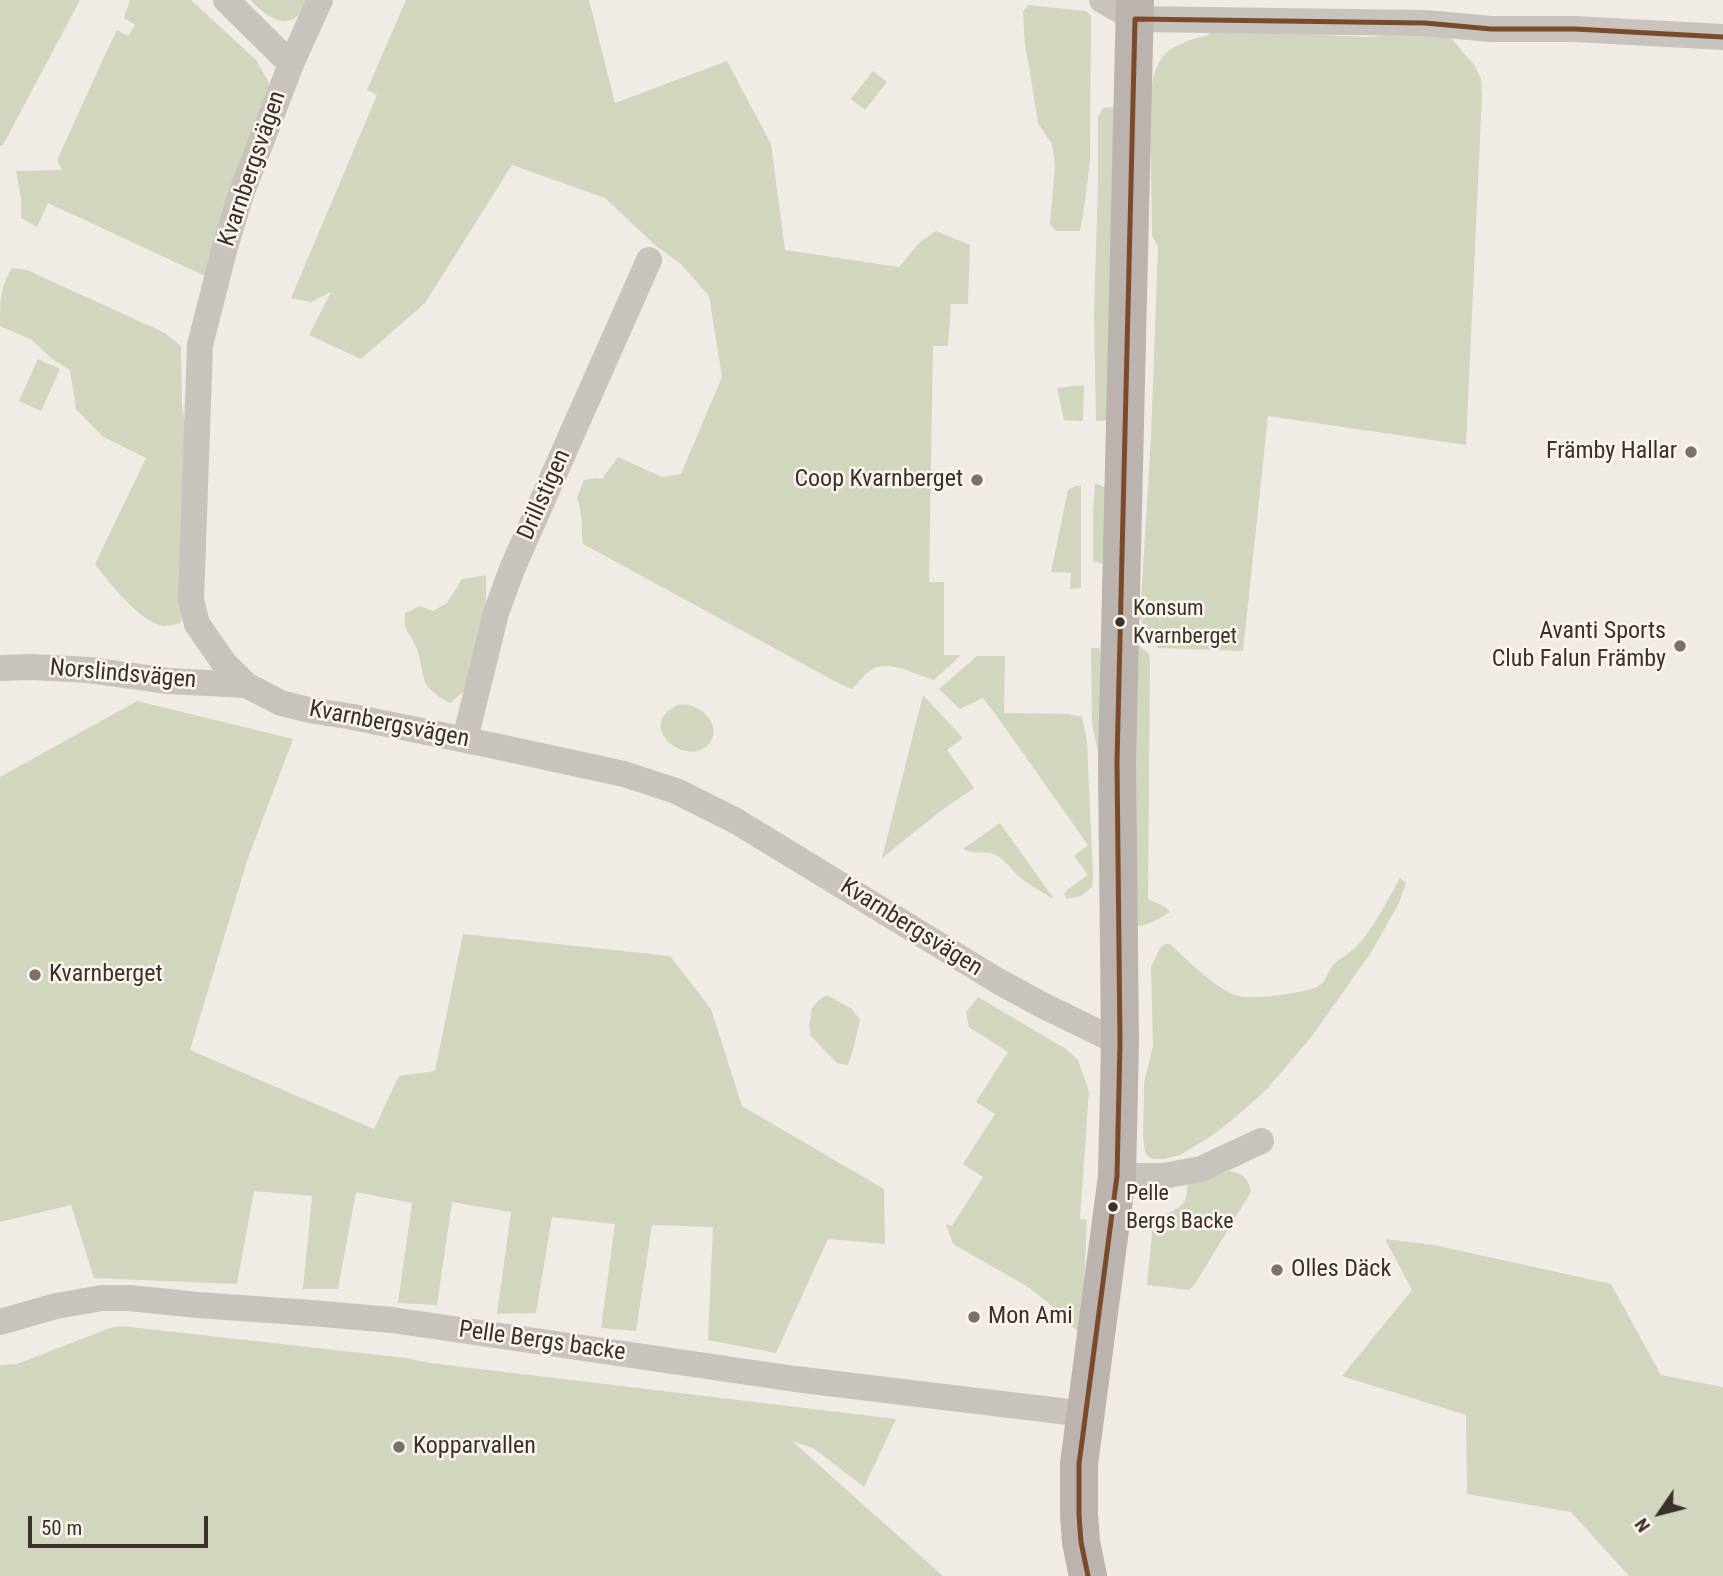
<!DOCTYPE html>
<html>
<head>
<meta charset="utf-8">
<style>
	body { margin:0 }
	#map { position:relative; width:1723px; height:1576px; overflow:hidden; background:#f0ebe5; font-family:"Roboto Condensed",sans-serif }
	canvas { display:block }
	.north { position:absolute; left:1625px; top:1478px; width:70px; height:70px; -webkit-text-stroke:5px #fbf5ee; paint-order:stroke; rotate:235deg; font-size:19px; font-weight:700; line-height:28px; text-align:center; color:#3b302b }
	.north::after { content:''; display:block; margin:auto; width:24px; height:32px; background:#3b302b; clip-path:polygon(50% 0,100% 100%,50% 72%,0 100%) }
	.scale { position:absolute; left:28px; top:1516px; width:180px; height:32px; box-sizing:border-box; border:4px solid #3b302b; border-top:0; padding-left:9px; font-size:21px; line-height:24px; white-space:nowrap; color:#3b302b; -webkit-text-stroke:5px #fbf5ee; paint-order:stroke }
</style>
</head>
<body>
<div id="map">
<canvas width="1723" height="1576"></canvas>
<div class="north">N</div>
<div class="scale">50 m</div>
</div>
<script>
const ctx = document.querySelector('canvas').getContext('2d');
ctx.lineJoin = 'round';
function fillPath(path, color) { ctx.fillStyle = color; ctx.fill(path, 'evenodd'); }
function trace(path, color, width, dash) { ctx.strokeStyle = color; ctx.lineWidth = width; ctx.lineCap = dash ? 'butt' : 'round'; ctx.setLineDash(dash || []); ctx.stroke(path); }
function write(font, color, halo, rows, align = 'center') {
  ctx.font = font + ' "Roboto Condensed",sans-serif'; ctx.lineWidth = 5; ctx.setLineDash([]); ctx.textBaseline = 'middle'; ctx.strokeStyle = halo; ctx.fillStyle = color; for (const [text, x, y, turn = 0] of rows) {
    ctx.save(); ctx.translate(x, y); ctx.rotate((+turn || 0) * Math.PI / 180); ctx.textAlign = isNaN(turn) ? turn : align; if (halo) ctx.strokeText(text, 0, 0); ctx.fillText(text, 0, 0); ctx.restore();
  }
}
fillPath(new Path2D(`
	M 0,0 L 80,0 L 3,145 L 0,146 Z
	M 130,0 L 191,0 L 256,60 L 269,83 L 267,96 L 205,276 L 48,203 L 37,227 L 21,218 L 21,198 L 16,171 L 62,170 L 57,160 L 112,40 L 117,30 L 128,36 L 135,25 L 124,18 Z
	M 250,0 L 311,0 C 290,33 274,23 250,0 Z
	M 406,0 L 589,0 L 615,103 L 727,61 L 771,144 L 785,250 L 899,267 L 919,243 L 936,231 L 970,245 L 968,304 L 951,304 L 948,346 L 933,346 L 929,582 L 944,582 L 944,655 L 961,655 L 934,680 C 913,674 887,657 868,672 C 862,677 857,684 852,689 L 840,684 L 583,544 C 581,528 583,513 577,498 L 584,480 L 597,478 L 602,479 L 618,457 L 662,477 L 681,474 L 722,377 L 709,296 L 681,264 L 656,246 L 605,198 L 512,165 L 425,303 L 361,359 L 309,335 L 331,292 L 311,302 L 291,298 L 377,95 L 367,90 Z
	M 1028,5 L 1086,11 L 1091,16 L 1090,160 L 1085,202 L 1080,231 L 1056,231 L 1050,224 L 1055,165 L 1052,144 L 1038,123 L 1029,66 L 1025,47 L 1023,12 Z
	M 1212,32 L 1306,34 L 1364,37 L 1414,34 L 1439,36 L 1452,39 L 1475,66 L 1481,79 L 1482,95 L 1466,445 L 1268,416 L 1243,651 L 1158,648 L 1146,633 L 1140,617 L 1151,437 L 1158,247 L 1152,236 L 1150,96 C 1155,65 1159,50 1191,40 C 1199,37 1206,37 1212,32 Z
	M 873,71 L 887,82 L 865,110 L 851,99 Z
	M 1121,106 L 1117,420 L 1096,421 L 1094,314 L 1098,182 L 1098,117 L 1103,108 Z
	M 12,268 L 27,270 L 165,333 L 181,346 L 182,405 L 185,423 L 186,614 L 180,623 C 175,624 169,626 164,626 C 141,624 108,581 95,564 L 146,458 L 102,436 L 76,409 L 70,370 L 52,359 L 32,340 L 0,326 C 0,302 0,287 12,268 Z
	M 38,359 L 60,369 L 41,411 L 19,401 Z
	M 1084,385 L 1083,421 L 1064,420 L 1057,388 Z
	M 1095,483 L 1106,488 L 1110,502 L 1102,564 L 1093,561 L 1093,512 Z
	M 1075,486 L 1081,486 L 1081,588 L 1070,589 L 1071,573 L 1051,572 L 1068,490 Z
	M 486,575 L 486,605 L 464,691 L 450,703 C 416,684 427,680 417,649 C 411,633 403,634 405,613 L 420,606 L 433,611 L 447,603 L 462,579 Z
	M 1137,644 L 1149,654 L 1150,662 L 1148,899 L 1165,907 L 1170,912 C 1161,918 1144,928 1134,926 Z
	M 1091,648 L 1100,648 L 1102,760 L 1099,756 L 1092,725 Z
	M 977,656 L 1005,656 L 1004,713 L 1068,714 L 1082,717 L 1087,742 L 1093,875 L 1092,887 L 1081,896 L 1067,899 L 1064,894 L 1067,890 L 1088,875 L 1074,856 L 1088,845 L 996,715 L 983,698 L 960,709 L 939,689 Z
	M 923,695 L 963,738 L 947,750 L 974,788 L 938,813 L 882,858 Z
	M 137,701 L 293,739 L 248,858 L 190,1050 L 374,1129 L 399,1076 L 435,1071 L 463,934 L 670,956 L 711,1009 L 742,1106 L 884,1189 L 885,1244 L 828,1239 L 776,1353 L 708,1340 L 713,1227 L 652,1225 L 636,1331 L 601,1328 L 615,1224 L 552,1217 L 536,1313 L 497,1314 L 511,1212 L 452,1202 L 437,1305 L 398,1303 L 412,1203 L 356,1192 L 338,1289 L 303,1289 L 312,1196 L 254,1191 L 237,1284 L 94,1278 L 71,1205 L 0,1222 L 0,777 Z
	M 678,705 C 681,705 685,704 688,705 C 706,708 723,730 708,745 C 685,768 634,725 678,705 Z
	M 1000,823 L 1054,899 C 1043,892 1031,887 1021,878 C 1012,871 1006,860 996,855 C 986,850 974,855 963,849 Z
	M 1400,878 L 1406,883 L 1399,903 L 1372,951 L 1312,1036 L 1267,1089 L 1230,1122 L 1211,1136 L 1180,1155 L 1164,1159 L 1153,1159 L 1148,1156 L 1145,1152 L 1143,1136 L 1144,1083 L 1153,1046 L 1151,967 L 1160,948 L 1165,944 L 1170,944 C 1186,959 1218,991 1238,996 C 1251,1000 1305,993 1317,987 C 1327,982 1326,974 1332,966 C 1336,961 1351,952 1357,946 C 1375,926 1387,901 1400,878 Z
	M 827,995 L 852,1009 L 860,1020 L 854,1046 L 848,1065 L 837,1063 L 811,1036 L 809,1026 L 812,1008 L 820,999 Z
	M 978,997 L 1066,1049 L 1078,1060 L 1089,1091 L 1080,1219 L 1087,1220 L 1082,1336 L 1052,1306 L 1028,1287 L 953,1244 L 946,1224 L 952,1226 L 983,1177 L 963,1164 L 995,1114 L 976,1102 L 1008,1052 L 969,1027 L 966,1012 Z
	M 1230,1171 C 1244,1174 1248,1178 1251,1192 L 1195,1284 L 1189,1290 L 1147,1285 L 1153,1225 C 1166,1208 1190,1213 1187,1185 Z
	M 1385,1239 L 1434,1245 L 1611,1284 L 1661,1375 L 1723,1387 L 1723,1576 L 1629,1576 L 1571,1512 L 1467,1494 L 1466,1415 L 1342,1376 L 1412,1290 Z
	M 121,1326 L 406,1358 L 430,1363 L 896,1419 L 864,1487 L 813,1448 L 792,1441 L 943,1576 L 0,1576 L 0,1365 L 17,1364 L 110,1328 Z`), '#d1d6bf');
trace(new Path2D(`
	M 226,0 L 291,64
	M 320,0 L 291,64 L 241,194 L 225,247 L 200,345 L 191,600 L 197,624 L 224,663 L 246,685 L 281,703 L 309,710 L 353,717 L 495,746 L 624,774 L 676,791 L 736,821 L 998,981 L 1042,1005 L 1120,1043
	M 1102,0 L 1135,19 L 1425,23 L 1491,29 L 1575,29 L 1723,37
	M 0,668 L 31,667 L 89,670 L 168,681 L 246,685
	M 465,739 L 496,613 L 512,569 L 649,260
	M 1117,1176 L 1163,1176 L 1201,1169 L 1261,1141
	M 0,1322 L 56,1306 L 102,1298 L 129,1298 L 198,1305 L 311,1313 L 392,1320 L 795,1379 L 1085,1414`), '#c9c3be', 26);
trace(new Path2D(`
	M 1088,1576 L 1081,1542 L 1079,1515 L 1079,1464 L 1117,1176 L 1120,1043 L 1117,762 L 1135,0`), '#bab3ae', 38);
trace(new Path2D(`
	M 1088,1576 L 1081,1542 L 1079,1515 L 1079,1464 L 1117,1176 L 1120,1043 L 1117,762 L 1135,19 L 1425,23 L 1491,29 L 1575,29 L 1723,37`), '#7a4b2a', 5);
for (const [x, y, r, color] of [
	[1691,452,7,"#7a716c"],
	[977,480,7,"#7a716c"],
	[1120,622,6,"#3b302b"],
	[1680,646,7,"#7a716c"],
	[35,975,7,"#7a716c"],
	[1113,1207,6,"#3b302b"],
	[1277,1270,7,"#7a716c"],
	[974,1317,7,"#7a716c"],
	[399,1447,7,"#7a716c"]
]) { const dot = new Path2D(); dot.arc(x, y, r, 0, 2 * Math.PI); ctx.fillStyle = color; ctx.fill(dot); trace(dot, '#fbf5ee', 2.5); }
write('22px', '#3b302b', '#fbf5ee', [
	["Konsum",1133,609],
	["Kvarnberget",1133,637],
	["Pelle",1126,1194],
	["Bergs Backe",1126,1222]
], 'left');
write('24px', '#3b302b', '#fbf5ee', [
	["Kvarnbergsvägen",253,169,-71],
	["Drillstigen",545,495,-66],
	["Norslindsvägen",123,675,5],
	["Kvarnbergsvägen",389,725,11],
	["Kvarnbergsvägen",911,928,32],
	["Pelle Bergs backe",542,1342,8]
]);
write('24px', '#3b302b', '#fbf5ee', [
	["Främby Hallar",1677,452,"right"],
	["Coop Kvarnberget",963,480,"right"],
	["Avanti Sports",1666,632,"right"],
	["Club Falun Främby",1666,660,"right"],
	["Kvarnberget",49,975],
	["Olles Däck",1291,1270],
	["Mon Ami",988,1317],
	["Kopparvallen",413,1447]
], 'left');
</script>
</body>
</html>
